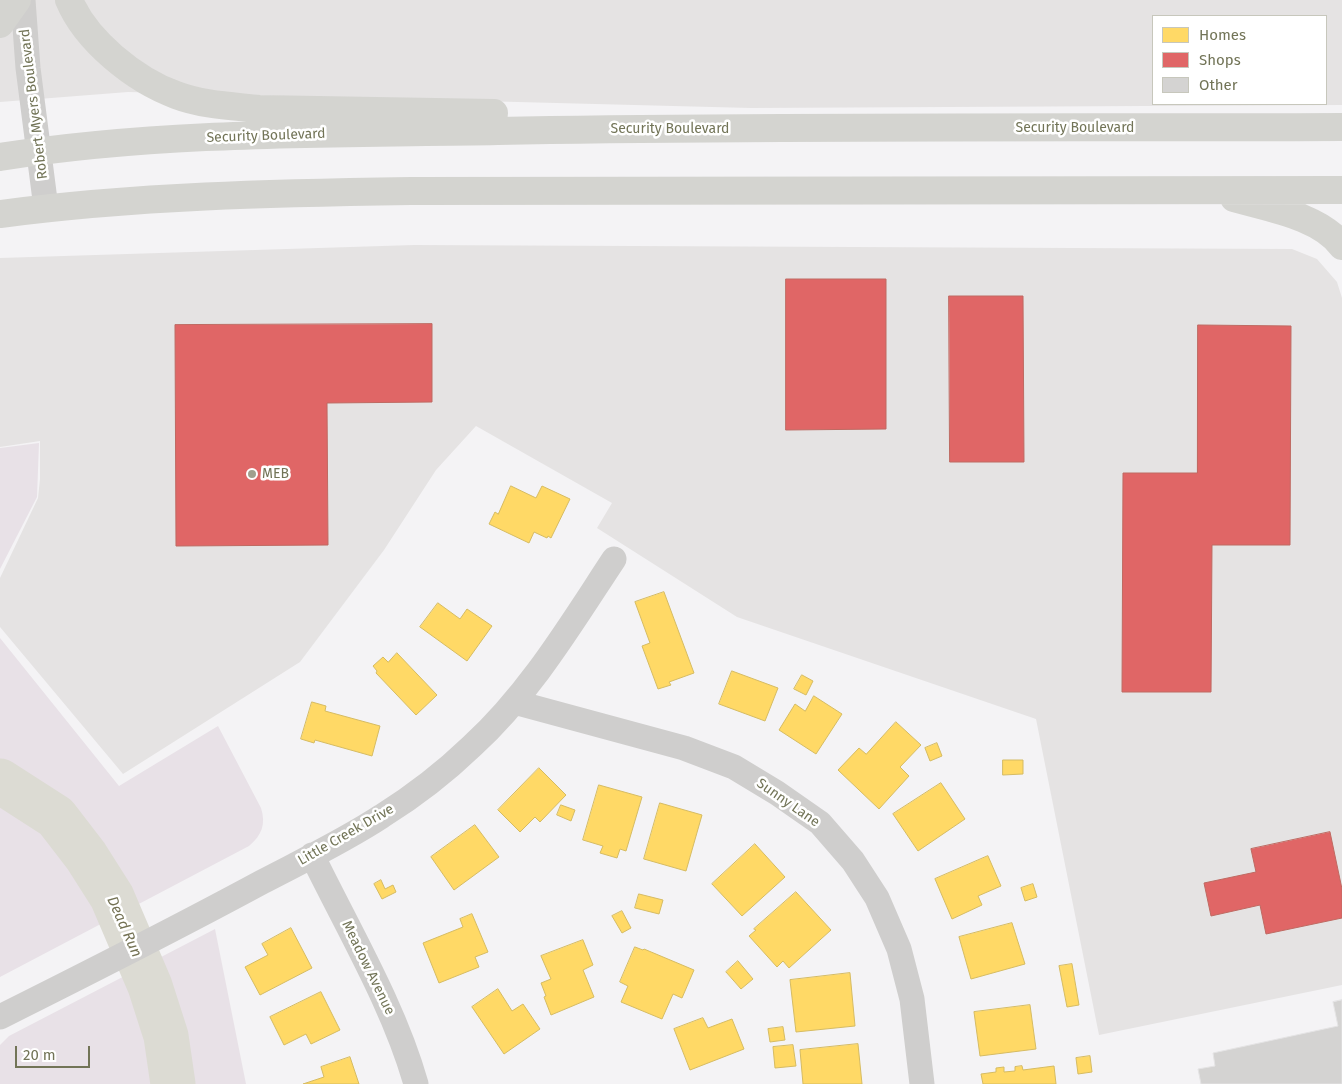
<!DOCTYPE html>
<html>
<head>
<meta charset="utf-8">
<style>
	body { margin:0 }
	#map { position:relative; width:1342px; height:1084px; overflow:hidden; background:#f4f3f5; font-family:"Fira Sans",sans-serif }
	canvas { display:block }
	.legend { position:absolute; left:1152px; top:15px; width:175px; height:90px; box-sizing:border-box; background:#fff; border:1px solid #c7c7bc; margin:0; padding:6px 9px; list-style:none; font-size:15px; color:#727457 }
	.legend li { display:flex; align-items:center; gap:10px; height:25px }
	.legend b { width:25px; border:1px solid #c7c7bc }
	.scale { position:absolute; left:15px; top:1046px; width:75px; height:22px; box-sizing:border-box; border:2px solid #727457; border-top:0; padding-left:6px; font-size:15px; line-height:18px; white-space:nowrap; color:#727457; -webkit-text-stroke:4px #fff; paint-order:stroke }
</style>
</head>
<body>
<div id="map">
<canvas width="1342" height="1084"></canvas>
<ul class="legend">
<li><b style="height:14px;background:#ffd966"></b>Homes</li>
<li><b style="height:14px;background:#e06666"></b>Shops</li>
<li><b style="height:14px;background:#d4d3d2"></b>Other</li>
</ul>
<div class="scale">20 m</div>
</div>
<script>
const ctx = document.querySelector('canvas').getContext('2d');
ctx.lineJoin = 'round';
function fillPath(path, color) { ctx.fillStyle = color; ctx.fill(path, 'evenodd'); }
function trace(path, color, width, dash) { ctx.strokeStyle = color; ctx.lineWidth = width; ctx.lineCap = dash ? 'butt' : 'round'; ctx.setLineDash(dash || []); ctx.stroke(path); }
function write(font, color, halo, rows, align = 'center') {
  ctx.font = font + ' "Fira Sans",sans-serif'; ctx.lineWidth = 5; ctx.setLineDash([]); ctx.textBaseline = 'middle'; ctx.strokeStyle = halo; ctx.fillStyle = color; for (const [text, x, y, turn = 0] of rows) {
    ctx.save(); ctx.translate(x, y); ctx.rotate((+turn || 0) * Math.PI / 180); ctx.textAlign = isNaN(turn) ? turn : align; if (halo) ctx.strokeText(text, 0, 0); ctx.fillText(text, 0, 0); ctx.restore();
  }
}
fillPath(new Path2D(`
	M 0,0 L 1342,0 L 1342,105 L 751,108 L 128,92 L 0,102 ZM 1153,16 L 1326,16 L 1326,104 L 1153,104 Z
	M 414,245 L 1292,249 L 1317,259 L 1337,282 L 1342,298 L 1342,985 L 1099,1035 L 1036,719 L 737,617 L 597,528 L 612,503 L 476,426 L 436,470 L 384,550 L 300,662 L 123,774 L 0,627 L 0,578 L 38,498 L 40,479 L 40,441 L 0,447 L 0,258 Z`), '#e5e3e3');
fillPath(new Path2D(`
	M 39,443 L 37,497 L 0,569 L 0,448 Z
	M 0,638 L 119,786 L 218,726 L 261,808 C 266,824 262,835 249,846 L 0,977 Z
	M 215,929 L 246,1084 L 0,1084 L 0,1045 L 9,1036 Z`), '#e8e1e7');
const homes = new Path2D(`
	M 511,486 L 536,498 L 542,486 L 570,499 L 551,538 L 548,536 L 547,538 L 534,532 L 529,543 L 489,524 L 495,512 L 498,514 Z
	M 664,592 L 694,673 L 669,682 L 671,685 L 658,689 L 642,646 L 650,643 L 635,602 Z
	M 438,603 L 460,619 L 467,609 L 492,626 L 467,661 L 420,627 Z
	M 397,653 L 437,695 L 416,715 L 376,673 L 377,671 L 373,666 L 383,657 L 388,662 Z
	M 732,671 L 778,688 L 765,721 L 719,704 Z
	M 802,675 L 813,681 L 806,695 L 794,689 Z
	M 814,696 L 842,714 L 816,754 L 779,730 L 795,704 L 805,711 Z
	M 312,702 L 326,706 L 325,711 L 380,726 L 372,756 L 315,740 L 314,743 L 301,739 Z
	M 896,722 L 921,745 L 900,767 L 909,776 L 879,809 L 838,770 L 859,748 L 866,754 Z
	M 937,743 L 942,756 L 930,761 L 925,748 Z
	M 1003,760 L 1023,760 L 1023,774 L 1003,775 Z
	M 539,768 L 566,795 L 540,822 L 535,817 L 520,832 L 498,810 Z
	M 941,783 L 965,819 L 918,851 L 893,814 Z
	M 599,785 L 642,797 L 626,851 L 620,849 L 617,858 L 600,853 L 603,846 L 583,840 Z
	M 660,803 L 702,815 L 686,871 L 644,859 Z
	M 561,805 L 575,810 L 571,821 L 557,815 Z
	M 475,825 L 499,857 L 454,890 L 431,857 Z
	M 755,844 L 785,877 L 742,916 L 712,884 Z
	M 988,856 L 1001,886 L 978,896 L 982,905 L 952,919 L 935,879 Z
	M 381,880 L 385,889 L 393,885 L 396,892 L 382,899 L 374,884 Z
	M 1033,884 L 1037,897 L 1025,901 L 1021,888 Z
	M 796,892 L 831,930 L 789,968 L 783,961 L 777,967 L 749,936 L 756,930 L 754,929 Z
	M 639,894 L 663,900 L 659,914 L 635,908 Z
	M 622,911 L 631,928 L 622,933 L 612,916 Z
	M 472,914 L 488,952 L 475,957 L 479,967 L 439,983 L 423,943 L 463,927 L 460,919 Z
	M 1012,923 L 1025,964 L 971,979 L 959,937 Z
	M 291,928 L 312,968 L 260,995 L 245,967 L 268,955 L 262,944 Z
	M 583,940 L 593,965 L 583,970 L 594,997 L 551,1015 L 544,997 L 546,996 L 541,983 L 551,979 L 541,956 Z
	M 635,947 L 643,950 L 644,949 L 694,970 L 682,998 L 673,994 L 662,1019 L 621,1002 L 628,986 L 620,982 Z
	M 738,961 L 753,979 L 741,989 L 726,972 Z
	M 1072,964 L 1079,1005 L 1067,1007 L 1059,966 Z
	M 850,973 L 855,1026 L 796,1032 L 790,980 Z
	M 498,989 L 512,1011 L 523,1004 L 540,1029 L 504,1054 L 472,1007 Z
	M 321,992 L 340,1030 L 311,1044 L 306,1034 L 284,1045 L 270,1017 Z
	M 1030,1005 L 1036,1049 L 980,1056 L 974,1012 Z
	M 703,1018 L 708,1028 L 732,1019 L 744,1049 L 690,1070 L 674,1029 Z
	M 783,1027 L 785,1040 L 770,1042 L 768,1029 Z
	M 858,1044 L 862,1084 L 803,1084 L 800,1050 Z
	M 793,1045 L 796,1066 L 775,1068 L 773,1047 Z
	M 1090,1056 L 1092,1072 L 1078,1074 L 1076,1058 Z
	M 350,1057 L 359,1084 L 303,1084 L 324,1077 L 321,1067 Z
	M 1022,1066 L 1023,1070 L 1054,1066 L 1056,1084 L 983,1084 L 981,1074 L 996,1072 L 996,1068 L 1004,1067 L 1004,1072 L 1015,1071 L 1015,1067 Z`);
fillPath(homes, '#ffd966');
trace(homes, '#d5bb62', 1);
const shops = new Path2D(`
	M 786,279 L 886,279 L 886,429 L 786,430 Z
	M 949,296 L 1023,296 L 1024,462 L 950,462 Z
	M 432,324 L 432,402 L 327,403 L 328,545 L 176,546 L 175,325 Z
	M 1198,325 L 1291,326 L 1290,545 L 1212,545 L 1211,692 L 1122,692 L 1123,473 L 1197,473 Z
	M 1330,832 L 1342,889 L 1342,918 L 1266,934 L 1260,905 L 1211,916 L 1204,883 L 1256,872 L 1251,849 Z`);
fillPath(shops, '#e06666');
trace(shops, '#bf6a62', 1);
trace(new Path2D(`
	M 0,781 L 56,817 L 86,856 L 112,897 L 150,986 L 166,1036 L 173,1084`), '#dcdbd3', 45);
const building = new Path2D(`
	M 1342,1000 L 1342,1084 L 1201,1084 L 1198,1069 L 1215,1066 L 1213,1053 L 1338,1026 L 1333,1002 Z`);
fillPath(building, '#d4d3d2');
trace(building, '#e4e3e4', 1);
trace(new Path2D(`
	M 23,0 L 28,68 L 46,208
	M 514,702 L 684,748 L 734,767 L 777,793 L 820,823 L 853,861 L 877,898 L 899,949 L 912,999 L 922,1084
	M 312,855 C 348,929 394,1006 416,1084
	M 0,1017 C 88,973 175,929 262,882 C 302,861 344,841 382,816 C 414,796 445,772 472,746 C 530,693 571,624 614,559`), '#cfcecd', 25);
trace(new Path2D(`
	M 69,0 C 86,41 135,80 176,95 C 202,105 232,106 259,109 L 494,113
	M 0,24 L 17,0
	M 0,157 C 164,131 332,134 498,131 C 779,126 1061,128 1342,127
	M 1234,198 C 1268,208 1320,216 1342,246
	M 0,214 C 137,196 274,193 411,191 L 1342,190`), '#d4d4d0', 28);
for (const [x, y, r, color] of [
	[252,474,5,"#a0a08e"]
]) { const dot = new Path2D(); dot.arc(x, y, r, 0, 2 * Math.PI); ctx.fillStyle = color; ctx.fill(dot); trace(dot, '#fff', 2); }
write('14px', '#727457', '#fff', [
	["Robert Myers Boulevard",34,104,-97],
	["Security Boulevard",1075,128],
	["Security Boulevard",670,129],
	["Security Boulevard",266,136,-2],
	["Sunny Lane",788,803,35],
	["Little Creek Drive",346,835,-30],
	["Meadow Avenue",368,968,64]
]);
write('14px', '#727457', '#fff', [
	["MEB",262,474]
], 'left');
write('italic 15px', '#747254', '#fff', [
	["Dead Run",124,927,66]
]);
</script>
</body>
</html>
